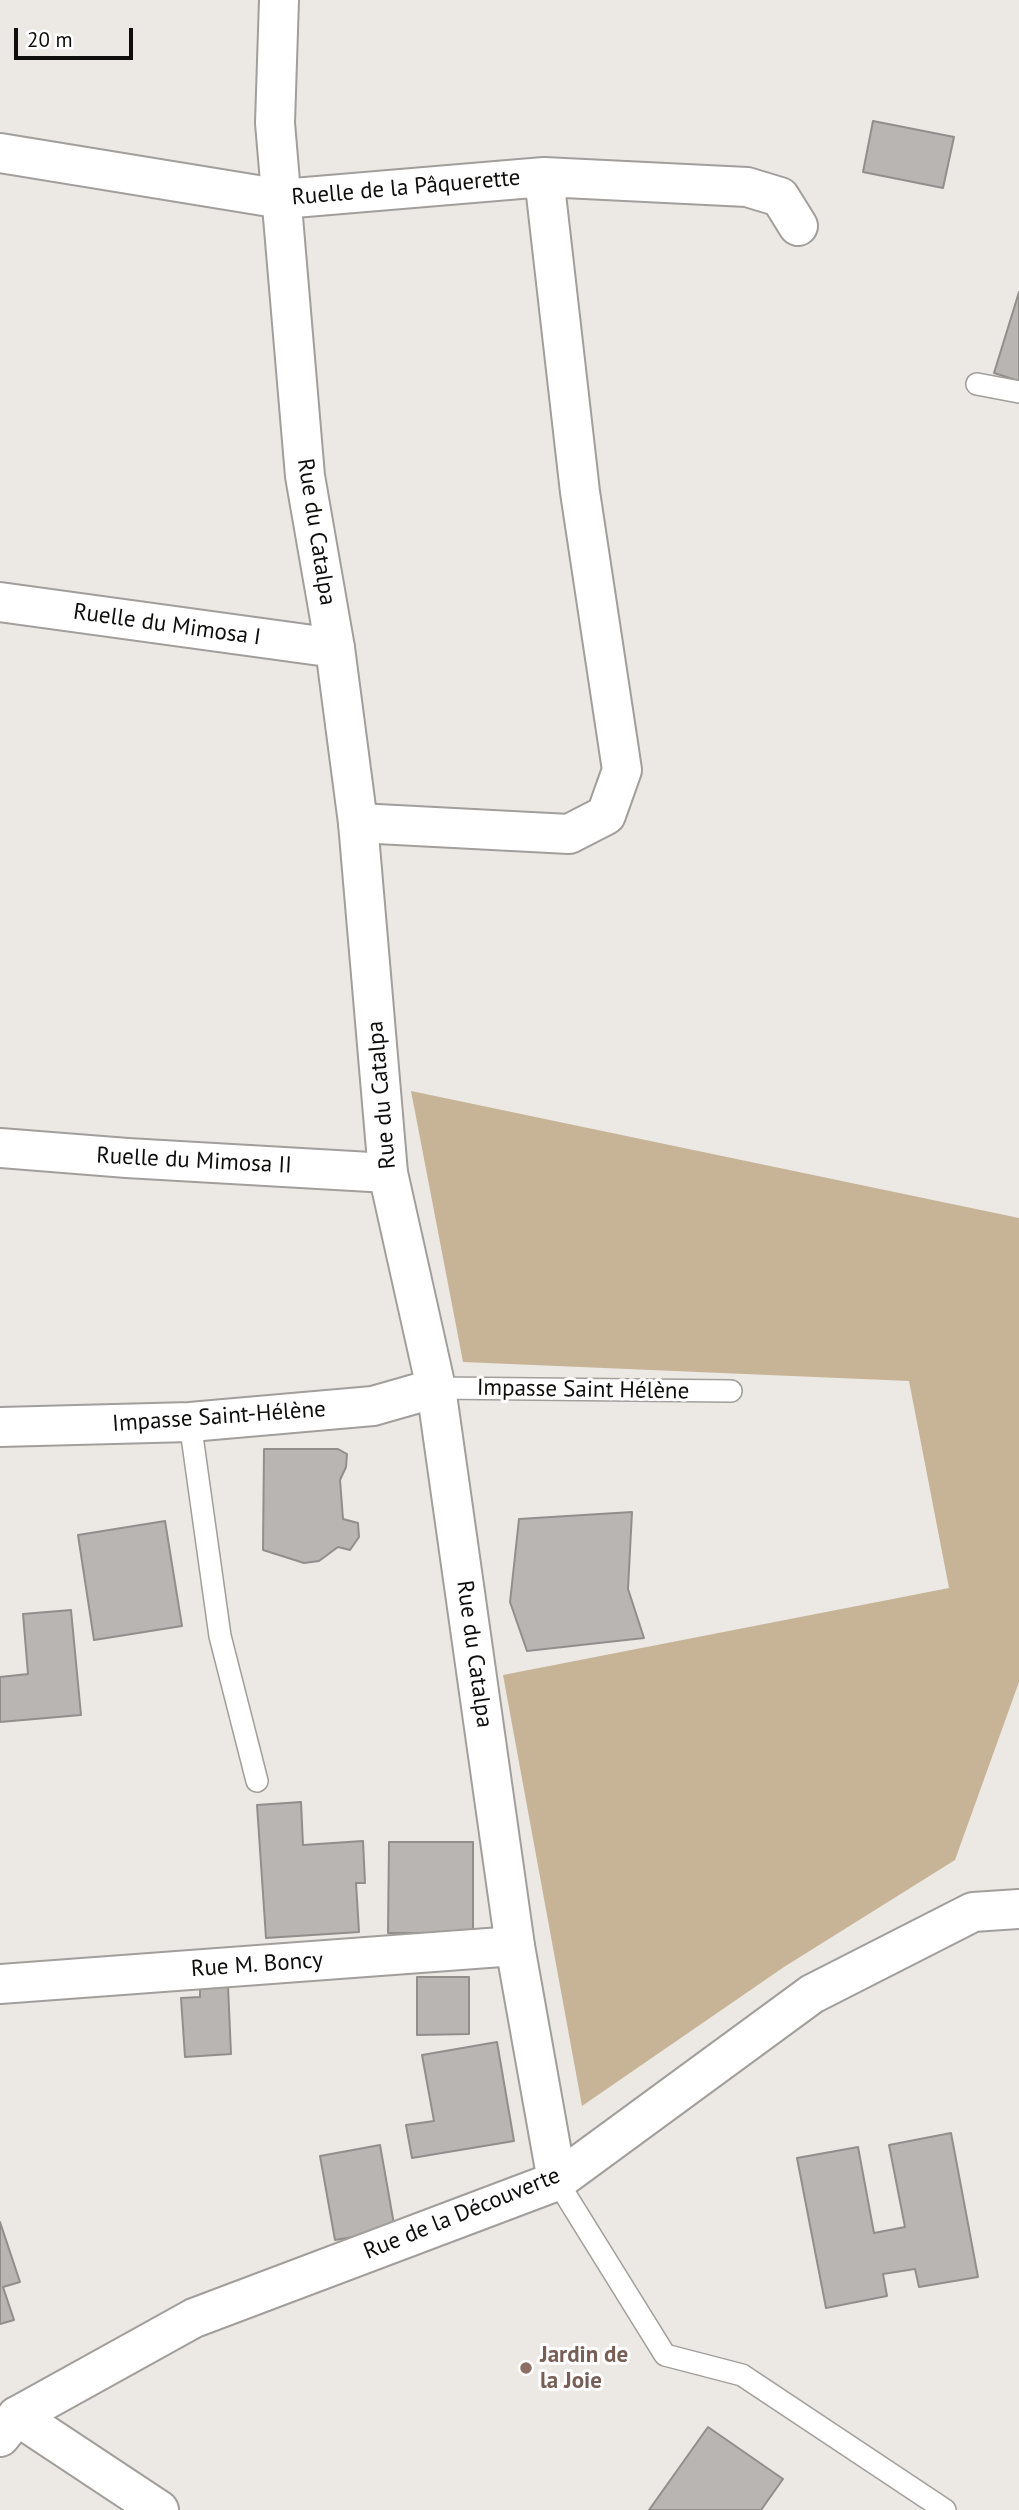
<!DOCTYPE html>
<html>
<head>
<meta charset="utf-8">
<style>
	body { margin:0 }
	#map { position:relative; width:1019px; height:2510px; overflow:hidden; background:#ece9e5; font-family:"PT Sans",sans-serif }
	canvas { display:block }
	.scale { position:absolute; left:14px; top:28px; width:119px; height:32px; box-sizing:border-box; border:4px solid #0f0e0d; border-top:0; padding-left:9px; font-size:21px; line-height:24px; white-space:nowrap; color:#0f0e0d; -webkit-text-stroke:5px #fff; paint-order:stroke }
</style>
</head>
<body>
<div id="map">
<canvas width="1019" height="2510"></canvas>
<div class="scale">20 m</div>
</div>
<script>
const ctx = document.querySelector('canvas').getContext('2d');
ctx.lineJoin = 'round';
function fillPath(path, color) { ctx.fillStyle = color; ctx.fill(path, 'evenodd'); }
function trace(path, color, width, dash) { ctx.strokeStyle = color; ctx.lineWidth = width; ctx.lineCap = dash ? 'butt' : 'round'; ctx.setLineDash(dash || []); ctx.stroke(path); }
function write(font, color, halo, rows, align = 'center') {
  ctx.font = font + ' "PT Sans",sans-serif'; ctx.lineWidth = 6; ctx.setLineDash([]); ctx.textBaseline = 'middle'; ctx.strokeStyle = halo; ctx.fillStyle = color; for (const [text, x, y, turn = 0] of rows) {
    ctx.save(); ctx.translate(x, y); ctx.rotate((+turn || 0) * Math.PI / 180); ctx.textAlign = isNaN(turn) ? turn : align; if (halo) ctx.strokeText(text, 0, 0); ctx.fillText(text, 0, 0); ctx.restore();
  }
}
fillPath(new Path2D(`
	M 411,1091 L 1019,1218 L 1019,1682 L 955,1860 L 784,1967 L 582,2106 L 503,1675 L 949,1588 L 909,1381 L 463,1362 Z`), '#c7b497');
const building = new Path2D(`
	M 873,121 L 954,137 L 943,188 L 863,172 Z
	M 1019,292 L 1019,381 L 994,373 Z
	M 264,1449 L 338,1449 L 347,1454 L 346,1467 L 340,1480 L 343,1519 L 358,1523 L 359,1537 L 350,1550 L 338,1547 L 319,1561 L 304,1563 L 263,1550 Z
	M 632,1512 L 628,1589 L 644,1638 L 527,1651 L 510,1602 L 519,1519 Z
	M 165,1521 L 182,1626 L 94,1640 L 78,1535 Z
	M 71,1610 L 81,1715 L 0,1722 L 0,1677 L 28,1674 L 23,1614 Z
	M 301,1802 L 303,1845 L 363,1841 L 365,1883 L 356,1883 L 359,1932 L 266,1938 L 257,1805 Z
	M 389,1842 L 473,1842 L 473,1933 L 388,1933 Z
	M 417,1977 L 469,1977 L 469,2034 L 417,2035 Z
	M 228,1986 L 231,2054 L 185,2057 L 181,1998 L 200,1997 L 200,1988 Z
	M 497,2042 L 514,2141 L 412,2158 L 406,2125 L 434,2121 L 422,2055 Z
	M 951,2133 L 978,2277 L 919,2287 L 915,2269 L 883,2274 L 887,2296 L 826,2308 L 797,2158 L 858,2147 L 874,2233 L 905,2227 L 889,2145 Z
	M 380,2145 L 395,2230 L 335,2240 L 320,2156 Z
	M 0,2222 L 20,2282 L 3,2287 L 14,2320 L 0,2324 Z
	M 708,2427 L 783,2479 L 761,2510 L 649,2510 Z`);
fillPath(building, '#b8b5b2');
trace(building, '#918e8b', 2);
const service = new Path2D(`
	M 977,384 L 1019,392
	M 436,1388 L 731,1391
	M 190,1422 L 220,1636 L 257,1781
	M 557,2181 L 665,2355 L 742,2375 L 945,2510`);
const minor = new Path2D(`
	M 0,153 L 282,199 L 544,177 L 747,187 L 780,197 L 798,226
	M 0,602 L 335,648
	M 358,823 L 569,834 L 606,815 L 622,770 L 580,492 L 544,177
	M 0,1148 L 127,1158 L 388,1173
	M 0,1427 L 190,1422 L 373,1406 L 436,1388
	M 0,1984 L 515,1946
	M 17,2416 L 159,2510`);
const tertiary = new Path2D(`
	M 279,0 L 275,123 L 305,476 L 335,648 L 358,823 L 388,1173 L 436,1388 L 515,1946 L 557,2181
	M 0,2437 L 17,2416 L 194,2318 L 557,2181 L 812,1994 L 973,1912 L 1019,1909`);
trace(service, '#a19e9b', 24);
trace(minor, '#a19e9b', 42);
trace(tertiary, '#a19e9b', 42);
trace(service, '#fff', 21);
trace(minor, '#fff', 38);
trace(tertiary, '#fff', 38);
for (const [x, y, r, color] of [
	[526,2368,7,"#8d6e63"]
]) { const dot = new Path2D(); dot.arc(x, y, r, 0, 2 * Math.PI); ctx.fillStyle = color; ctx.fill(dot); trace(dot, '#fff', 2.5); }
write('23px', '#0f0e0d', '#fff', [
	["Ruelle de la Pâquerette",406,188,-5],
	["Rue du Catalpa",316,532,81],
	["Ruelle du Mimosa I",167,625,8],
	["Rue du Catalpa",382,1095,-95],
	["Ruelle du Mimosa II",194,1161,3],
	["Impasse Saint Hélène",583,1390,1],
	["Impasse Saint-Hélène",219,1417,-4],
	["Rue du Catalpa",474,1654,82],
	["Rue M. Boncy",257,1965,-4],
	["Rue de la Découverte",462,2214,-22]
]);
write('bold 23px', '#785e54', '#fff', [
	["Jardin de",540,2355],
	["la Joie",540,2381]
], 'left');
</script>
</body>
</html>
